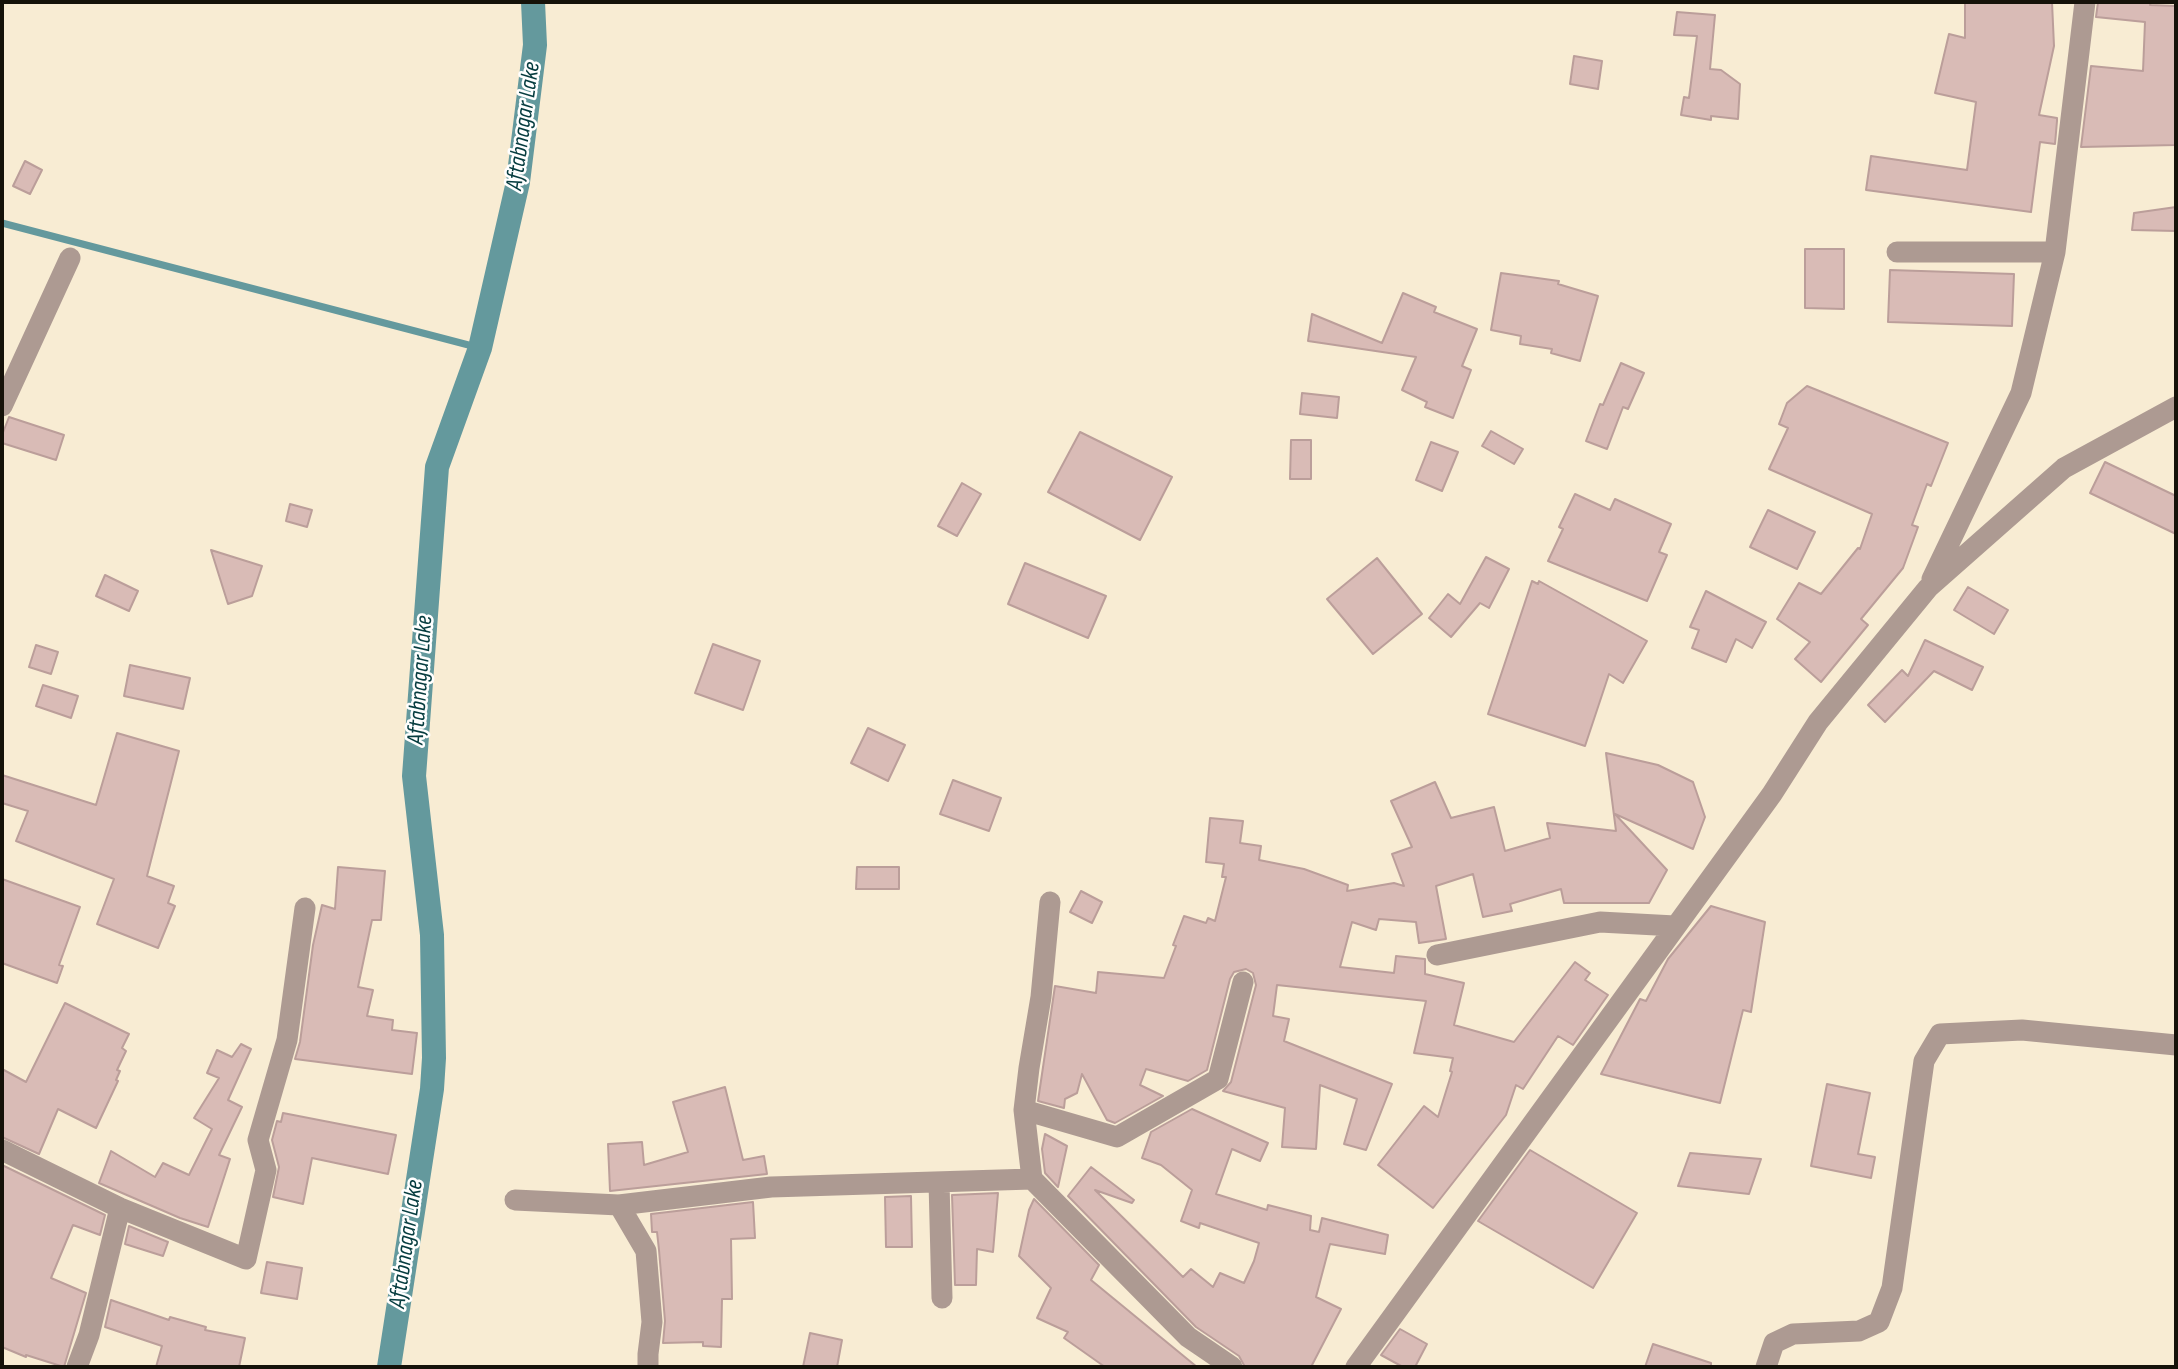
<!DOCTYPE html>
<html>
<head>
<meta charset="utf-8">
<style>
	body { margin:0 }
	#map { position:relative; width:2178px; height:1369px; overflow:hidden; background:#f8ecd3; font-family:"Sofia Sans Condensed",sans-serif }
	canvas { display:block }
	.frame { position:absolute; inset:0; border:4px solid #151209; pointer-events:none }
</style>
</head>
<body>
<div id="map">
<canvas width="2178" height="1369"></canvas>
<div class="frame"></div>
</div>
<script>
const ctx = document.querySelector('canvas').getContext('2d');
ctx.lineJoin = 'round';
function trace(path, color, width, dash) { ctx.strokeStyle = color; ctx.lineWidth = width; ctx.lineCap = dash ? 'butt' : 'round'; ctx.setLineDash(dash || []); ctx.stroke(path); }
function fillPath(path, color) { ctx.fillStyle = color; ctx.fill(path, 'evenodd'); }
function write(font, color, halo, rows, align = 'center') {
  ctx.font = font + ' "Sofia Sans Condensed",sans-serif'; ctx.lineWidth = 5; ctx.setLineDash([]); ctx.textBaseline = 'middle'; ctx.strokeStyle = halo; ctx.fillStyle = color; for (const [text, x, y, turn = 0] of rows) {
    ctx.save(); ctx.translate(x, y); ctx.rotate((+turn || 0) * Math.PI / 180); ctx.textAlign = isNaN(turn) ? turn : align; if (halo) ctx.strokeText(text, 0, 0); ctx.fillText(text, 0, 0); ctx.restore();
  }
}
trace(new Path2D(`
	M 2,223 L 480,348`), '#64999d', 7);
trace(new Path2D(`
	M 389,1367 L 432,1089 L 434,1058 L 432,935 L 414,776 L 437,467 L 480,348 L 518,182 L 535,45 L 533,2`), '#64999d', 24);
const building = new Path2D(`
	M 1965,2 L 2052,2 L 2054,46 L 2039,115 L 2057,118 L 2057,121 L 2055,144 L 2040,142 L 2031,212 L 1866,190 L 1871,156 L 1967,170 L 1976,102 L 1935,93 L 1949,34 L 1965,38 Z
	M 2098,2 L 2151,2 L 2150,5 L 2176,6 L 2176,145 L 2081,147 L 2091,66 L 2143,71 L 2145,22 L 2096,17 Z
	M 1677,12 L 1715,15 L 1710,69 L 1721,70 L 1740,84 L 1738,119 L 1711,116 L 1711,120 L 1681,115 L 1684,97 L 1689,98 L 1697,36 L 1674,35 Z
	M 1574,56 L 1602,61 L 1598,89 L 1570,84 Z
	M 25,161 L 42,170 L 30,194 L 13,186 Z
	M 2176,207 L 2176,231 L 2132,230 L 2134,213 Z
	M 1805,249 L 1844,249 L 1844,309 L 1805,308 Z
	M 1890,270 L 2014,274 L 2012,326 L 1888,322 Z
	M 1501,273 L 1559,281 L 1558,284 L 1598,296 L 1580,361 L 1551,353 L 1552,349 L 1520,344 L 1521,336 L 1491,330 Z
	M 1403,293 L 1436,307 L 1434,312 L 1477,329 L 1462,366 L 1471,370 L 1453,418 L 1425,407 L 1427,402 L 1402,390 L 1416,357 L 1308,341 L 1312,314 L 1382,343 Z
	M 1621,363 L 1644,373 L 1628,409 L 1623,407 L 1607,449 L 1586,441 L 1600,404 L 1603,405 Z
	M 1807,386 L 1948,443 L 1931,486 L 1927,484 L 1912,525 L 1918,527 L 1903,568 L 1861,619 L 1868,625 L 1821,682 L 1795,659 L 1810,642 L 1777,619 L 1799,583 L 1821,594 L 1858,548 L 1860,549 L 1872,514 L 1769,469 L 1788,428 L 1779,424 L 1787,403 Z
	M 1302,393 L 1339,397 L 1337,418 L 1300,414 Z
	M 9,417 L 64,435 L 56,460 L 2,443 L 2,435 Z
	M 1491,431 L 1523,449 L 1514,464 L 1482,446 Z
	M 1080,432 L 1172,477 L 1140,540 L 1048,492 Z
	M 1291,440 L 1311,440 L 1311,479 L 1290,479 Z
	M 1431,442 L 1458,452 L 1442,491 L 1416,480 Z
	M 2105,462 L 2176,496 L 2176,534 L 2090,493 Z
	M 962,483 L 981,494 L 957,536 L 938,526 Z
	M 1575,494 L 1610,510 L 1615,499 L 1671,524 L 1659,552 L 1667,555 L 1647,601 L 1548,561 L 1563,529 L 1559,527 Z
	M 290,504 L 312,510 L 307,527 L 286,521 Z
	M 1768,510 L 1815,532 L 1797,569 L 1750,547 Z
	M 211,550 L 262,566 L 252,596 L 228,604 Z
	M 1486,557 L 1509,569 L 1489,608 L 1480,603 L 1451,637 L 1429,618 L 1448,594 L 1460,604 Z
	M 1377,558 L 1422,614 L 1373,654 L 1327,599 Z
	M 1025,563 L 1106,596 L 1088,638 L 1008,604 Z
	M 105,575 L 138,591 L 129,611 L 96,596 Z
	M 1532,581 L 1538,584 L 1539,581 L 1647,641 L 1623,683 L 1609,674 L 1585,746 L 1488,714 Z
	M 1968,587 L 2008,610 L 1994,634 L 1954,610 Z
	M 1706,591 L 1766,622 L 1752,648 L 1736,639 L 1726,662 L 1692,648 L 1699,630 L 1690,627 Z
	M 1925,640 L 1983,667 L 1972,690 L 1934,671 L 1885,722 L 1868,705 L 1902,670 L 1908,676 Z
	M 713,644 L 760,661 L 743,710 L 695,693 Z
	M 36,645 L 58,652 L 51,674 L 29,667 Z
	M 130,665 L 190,678 L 183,709 L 124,696 Z
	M 43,685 L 78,696 L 71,718 L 36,706 Z
	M 868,728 L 905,745 L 888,781 L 851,763 Z
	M 117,733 L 179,751 L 147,876 L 174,886 L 168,903 L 175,906 L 158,948 L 97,924 L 114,879 L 16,841 L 28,811 L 2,803 L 2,775 L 96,805 Z
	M 1606,753 L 1658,765 L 1693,782 L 1705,817 L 1693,849 L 1615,814 L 1667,870 L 1649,903 L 1564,903 L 1561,889 L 1510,904 L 1512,911 L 1483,917 L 1473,874 L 1436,886 L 1446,939 L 1419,943 L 1416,922 L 1379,919 L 1376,930 L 1352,922 L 1340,967 L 1394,973 L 1396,956 L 1425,959 L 1425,974 L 1464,983 L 1454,1025 L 1514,1042 L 1575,962 L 1590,973 L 1585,980 L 1608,995 L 1573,1045 L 1558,1036 L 1523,1089 L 1516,1085 L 1506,1115 L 1433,1208 L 1378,1165 L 1424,1106 L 1438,1117 L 1452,1072 L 1450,1071 L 1453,1058 L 1414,1053 L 1426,1001 L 1277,985 L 1273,1016 L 1289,1019 L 1284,1041 L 1392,1084 L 1366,1150 L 1344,1144 L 1357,1099 L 1320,1085 L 1316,1149 L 1282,1147 L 1285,1108 L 1223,1091 L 1231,1082 L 1256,985 L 1253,973 L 1246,969 L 1234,972 L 1230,979 L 1207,1070 L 1188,1081 L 1146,1069 L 1140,1085 L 1163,1096 L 1115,1123 L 1107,1120 L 1082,1074 L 1077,1093 L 1065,1099 L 1064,1108 L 1038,1101 L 1055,986 L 1096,993 L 1098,972 L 1164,978 L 1176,946 L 1173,945 L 1184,916 L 1206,923 L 1208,918 L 1215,921 L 1226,877 L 1222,877 L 1224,864 L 1206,862 L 1210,818 L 1243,821 L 1240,843 L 1261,846 L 1259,860 L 1304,869 L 1348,885 L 1347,891 L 1394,883 L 1404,886 L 1392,854 L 1412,847 L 1391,801 L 1435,782 L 1451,818 L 1494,807 L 1505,851 L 1550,838 L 1547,823 L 1616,831 Z
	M 953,780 L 1001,798 L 989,831 L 940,814 Z
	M 338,867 L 385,871 L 381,920 L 372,920 L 358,987 L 373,990 L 367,1016 L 393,1020 L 392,1030 L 417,1033 L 412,1074 L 295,1059 L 300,1042 L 313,945 L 322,905 L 335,909 Z
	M 857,867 L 899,867 L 899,889 L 856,889 Z
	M 2,879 L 80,907 L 59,965 L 63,966 L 57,983 L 2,963 Z
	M 1081,891 L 1102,902 L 1092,923 L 1070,912 Z
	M 1711,906 L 1765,922 L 1751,1012 L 1743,1010 L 1720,1103 L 1601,1074 L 1640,999 L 1646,1001 L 1668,959 Z
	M 65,1003 L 129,1034 L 122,1048 L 126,1051 L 117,1070 L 120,1071 L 116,1080 L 118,1081 L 96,1128 L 58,1109 L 39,1154 L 2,1137 L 2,1069 L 26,1082 Z
	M 241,1044 L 251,1049 L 228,1100 L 242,1107 L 219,1155 L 230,1159 L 208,1227 L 180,1218 L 99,1183 L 111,1151 L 155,1177 L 163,1163 L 189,1175 L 212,1129 L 194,1118 L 219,1078 L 207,1073 L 217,1050 L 232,1057 Z
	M 1827,1084 L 1870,1093 L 1858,1154 L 1875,1157 L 1871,1178 L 1811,1166 Z
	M 725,1087 L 743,1160 L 764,1156 L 767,1174 L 610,1191 L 608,1144 L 642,1142 L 644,1165 L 688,1152 L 673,1102 Z
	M 1192,1109 L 1268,1143 L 1260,1161 L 1232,1149 L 1216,1194 L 1267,1210 L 1268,1205 L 1311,1216 L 1310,1230 L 1319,1232 L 1322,1218 L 1388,1235 L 1385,1254 L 1330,1244 L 1316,1297 L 1341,1309 L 1311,1367 L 1245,1367 L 1239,1356 L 1196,1327 L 1068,1196 L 1091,1167 L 1134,1200 L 1132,1203 L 1095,1190 L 1183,1277 L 1191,1269 L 1213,1287 L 1220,1273 L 1244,1283 L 1254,1261 L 1259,1243 L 1200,1223 L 1199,1228 L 1181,1221 L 1192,1190 L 1161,1165 L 1142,1158 L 1151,1132 Z
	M 283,1113 L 396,1135 L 388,1174 L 312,1158 L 303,1204 L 273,1197 L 279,1167 L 272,1140 L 277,1121 L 281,1122 Z
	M 1045,1134 L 1067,1146 L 1058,1187 L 1045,1173 L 1042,1149 Z
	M 1530,1150 L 1637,1213 L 1593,1288 L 1478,1221 Z
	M 1690,1153 L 1761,1159 L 1749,1194 L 1678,1186 Z
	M 2,1165 L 105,1215 L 100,1235 L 73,1225 L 51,1278 L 86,1293 L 64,1367 L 26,1355 L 26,1357 L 2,1347 Z
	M 998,1193 L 993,1252 L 977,1249 L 976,1285 L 955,1285 L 952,1195 Z
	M 911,1196 L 912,1247 L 886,1247 L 885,1197 Z
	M 1034,1199 L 1099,1265 L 1091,1280 L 1197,1367 L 1105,1367 L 1064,1338 L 1068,1332 L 1037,1318 L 1051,1288 L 1019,1256 L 1029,1210 Z
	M 753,1202 L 755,1238 L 731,1239 L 732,1299 L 722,1299 L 721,1347 L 703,1346 L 703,1342 L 663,1343 L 665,1321 L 659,1250 L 657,1232 L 652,1232 L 651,1214 Z
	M 129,1226 L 168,1242 L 163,1256 L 125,1244 Z
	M 267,1262 L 302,1268 L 297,1299 L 261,1293 Z
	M 111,1300 L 169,1320 L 170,1317 L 206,1327 L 205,1330 L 245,1338 L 239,1367 L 156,1367 L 162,1346 L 105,1327 Z
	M 1400,1329 L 1427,1344 L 1415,1367 L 1403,1367 L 1381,1355 Z
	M 810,1333 L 842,1340 L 837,1367 L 803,1367 Z
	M 1653,1344 L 1711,1363 L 1711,1367 L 1645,1367 Z`);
fillPath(building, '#d9bbb6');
trace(building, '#bb9e9a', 2);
trace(new Path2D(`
	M 1897,252 L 2055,252
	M 2,406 L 70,258
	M 1932,579 L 2021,393 L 2055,252 L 2085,2
	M 1050,902 L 1041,997 L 1029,1068 L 1024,1110 L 1032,1179 L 1188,1337 L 1232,1367
	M 1437,955 L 1600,922 L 1675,926
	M 1024,1110 L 1117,1137 L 1218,1079 L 1243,982
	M 2,1150 L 120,1208 L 246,1259 L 266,1170 L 258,1140 L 287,1040 L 305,908
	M 939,1182 L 942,1298
	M 515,1200 L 619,1205 L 771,1187 L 1032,1179
	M 619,1205 L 646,1251 L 652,1322 L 648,1354 L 648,1367
	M 77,1367 L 89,1335 L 120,1208
	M 1356,1367 L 1772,794 L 1818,722 L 1928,588 L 2064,468 L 2176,407
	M 1766,1367 L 1774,1343 L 1793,1334 L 1859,1331 L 1879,1322 L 1892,1288 L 1924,1061 L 1940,1034 L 2022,1030 L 2176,1045`), '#ad9a92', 21);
write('italic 24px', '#063c3f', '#fff', [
	["Aftabnagar Lake",524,126,-82],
	["Aftabnagar Lake",421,680,-86],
	["Aftabnagar Lake",407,1244,-82]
]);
</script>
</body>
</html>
